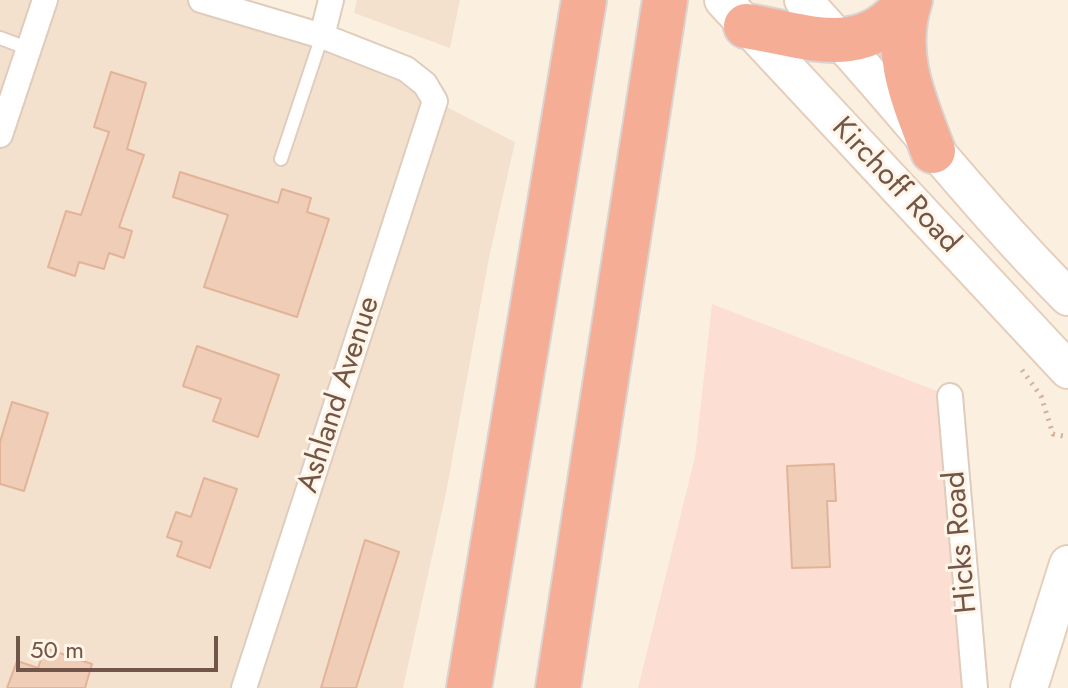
<!DOCTYPE html>
<html>
<head>
<meta charset="utf-8">
<style>
	body { margin:0 }
	#map { position:relative; width:1068px; height:688px; overflow:hidden; background:#fbf0df; font-family:Jost,sans-serif }
	canvas { display:block }
	.scale { position:absolute; left:16px; top:636px; width:202px; height:36px; box-sizing:border-box; border:4px solid #715548; border-top:0; padding-left:10px; font-size:24px; line-height:28px; white-space:nowrap; color:#715548; -webkit-text-stroke:6px #fff4e5; paint-order:stroke }
</style>
</head>
<body>
<div id="map">
<canvas width="1068" height="688"></canvas>
<div class="scale">50 m</div>
</div>
<script>
const ctx = document.querySelector('canvas').getContext('2d');
ctx.lineJoin = 'round';
function fillPath(path, color) { ctx.fillStyle = color; ctx.fill(path, 'evenodd'); }
function trace(path, color, width, dash) { ctx.strokeStyle = color; ctx.lineWidth = width; ctx.lineCap = dash ? 'butt' : 'round'; ctx.setLineDash(dash || []); ctx.stroke(path); }
function write(font, color, halo, rows, align = 'center') {
  ctx.font = font + ' Jost,sans-serif'; ctx.lineWidth = 6; ctx.setLineDash([]); ctx.textBaseline = 'middle'; ctx.strokeStyle = halo; ctx.fillStyle = color; for (const [text, x, y, turn = 0] of rows) {
    ctx.save(); ctx.translate(x, y); ctx.rotate((+turn || 0) * Math.PI / 180); ctx.textAlign = isNaN(turn) ? turn : align; if (halo) ctx.strokeText(text, 0, 0); ctx.fillText(text, 0, 0); ctx.restore();
  }
}
fillPath(new Path2D(`
	M 0,0 L 201,0 L 406,69 L 435,101 L 515,142 L 489,258 L 446,493 L 403,688 L 0,688 Z
	M 357,0 L 460,0 L 450,48 L 354,13 Z`), '#f3e1ce');
fillPath(new Path2D(`
	M 712,304 L 950,396 L 975,688 L 638,688 L 695,457 Z`), '#fcded3');
const building = new Path2D(`
	M 111,72 L 146,83 L 127,149 L 144,155 L 119,227 L 132,231 L 124,258 L 109,253 L 104,269 L 79,262 L 75,276 L 48,267 L 66,211 L 81,215 L 109,132 L 94,127 Z
	M 180,172 L 278,203 L 282,189 L 311,198 L 307,212 L 329,219 L 297,317 L 204,287 L 228,215 L 173,197 Z
	M 197,346 L 279,375 L 258,437 L 213,421 L 221,399 L 183,386 Z
	M 12,402 L 48,413 L 24,491 L 0,484 L 0,442 Z
	M 834,464 L 836,501 L 827,501 L 830,567 L 792,568 L 787,466 Z
	M 204,478 L 237,489 L 210,568 L 177,556 L 182,542 L 167,537 L 176,512 L 191,517 Z
	M 365,540 L 399,552 L 356,688 L 321,688 Z
	M 45,648 L 92,664 L 85,688 L 7,688 L 17,661 L 38,668 Z`);
fillPath(building, '#f0cdb7');
trace(building, '#e2b398', 2);
const lane = new Path2D(`
	M 0,38 L 27,48
	M 281,159 L 322,36`);
const street = new Path2D(`
	M 201,0 L 322,36 L 406,69 L 425,84 L 435,101 L 244,688
	M 322,36 L 331,0
	M 0,135 L 45,0
	M 950,396 L 975,688`);
const secondary = new Path2D(`
	M 723,0 L 1068,370
	M 803,0 C 894,97 974,203 1068,297
	M 1029,688 L 1068,564`);
const highway = new Path2D(`
	M 910,0 C 892,54 914,100 933,151
	M 746,26 C 808,36 866,62 908,0
	M 469,688 L 584,0
	M 558,688 L 665,0`);
trace(lane, '#dfccbc', 16);
trace(street, '#dfccbc', 28);
trace(secondary, '#e6cebc', 40);
trace(highway, '#dad3cf', 48);
trace(new Path2D(`
	M 1022,370 L 1041,396 L 1053,434 L 1068,437`), '#d4b09b', 5, [2, 6]);
trace(lane, '#fff', 12);
trace(street, '#fff', 24);
trace(secondary, '#fff', 36);
trace(highway, '#f5ad96', 44);
write('30px', '#715548', '#fff4e5', [
	["Kirchoff Road",895,186,47],
	["Ashland Avenue",340,395,-72],
	["Hicks Road",962,542,-95]
]);
</script>
</body>
</html>
